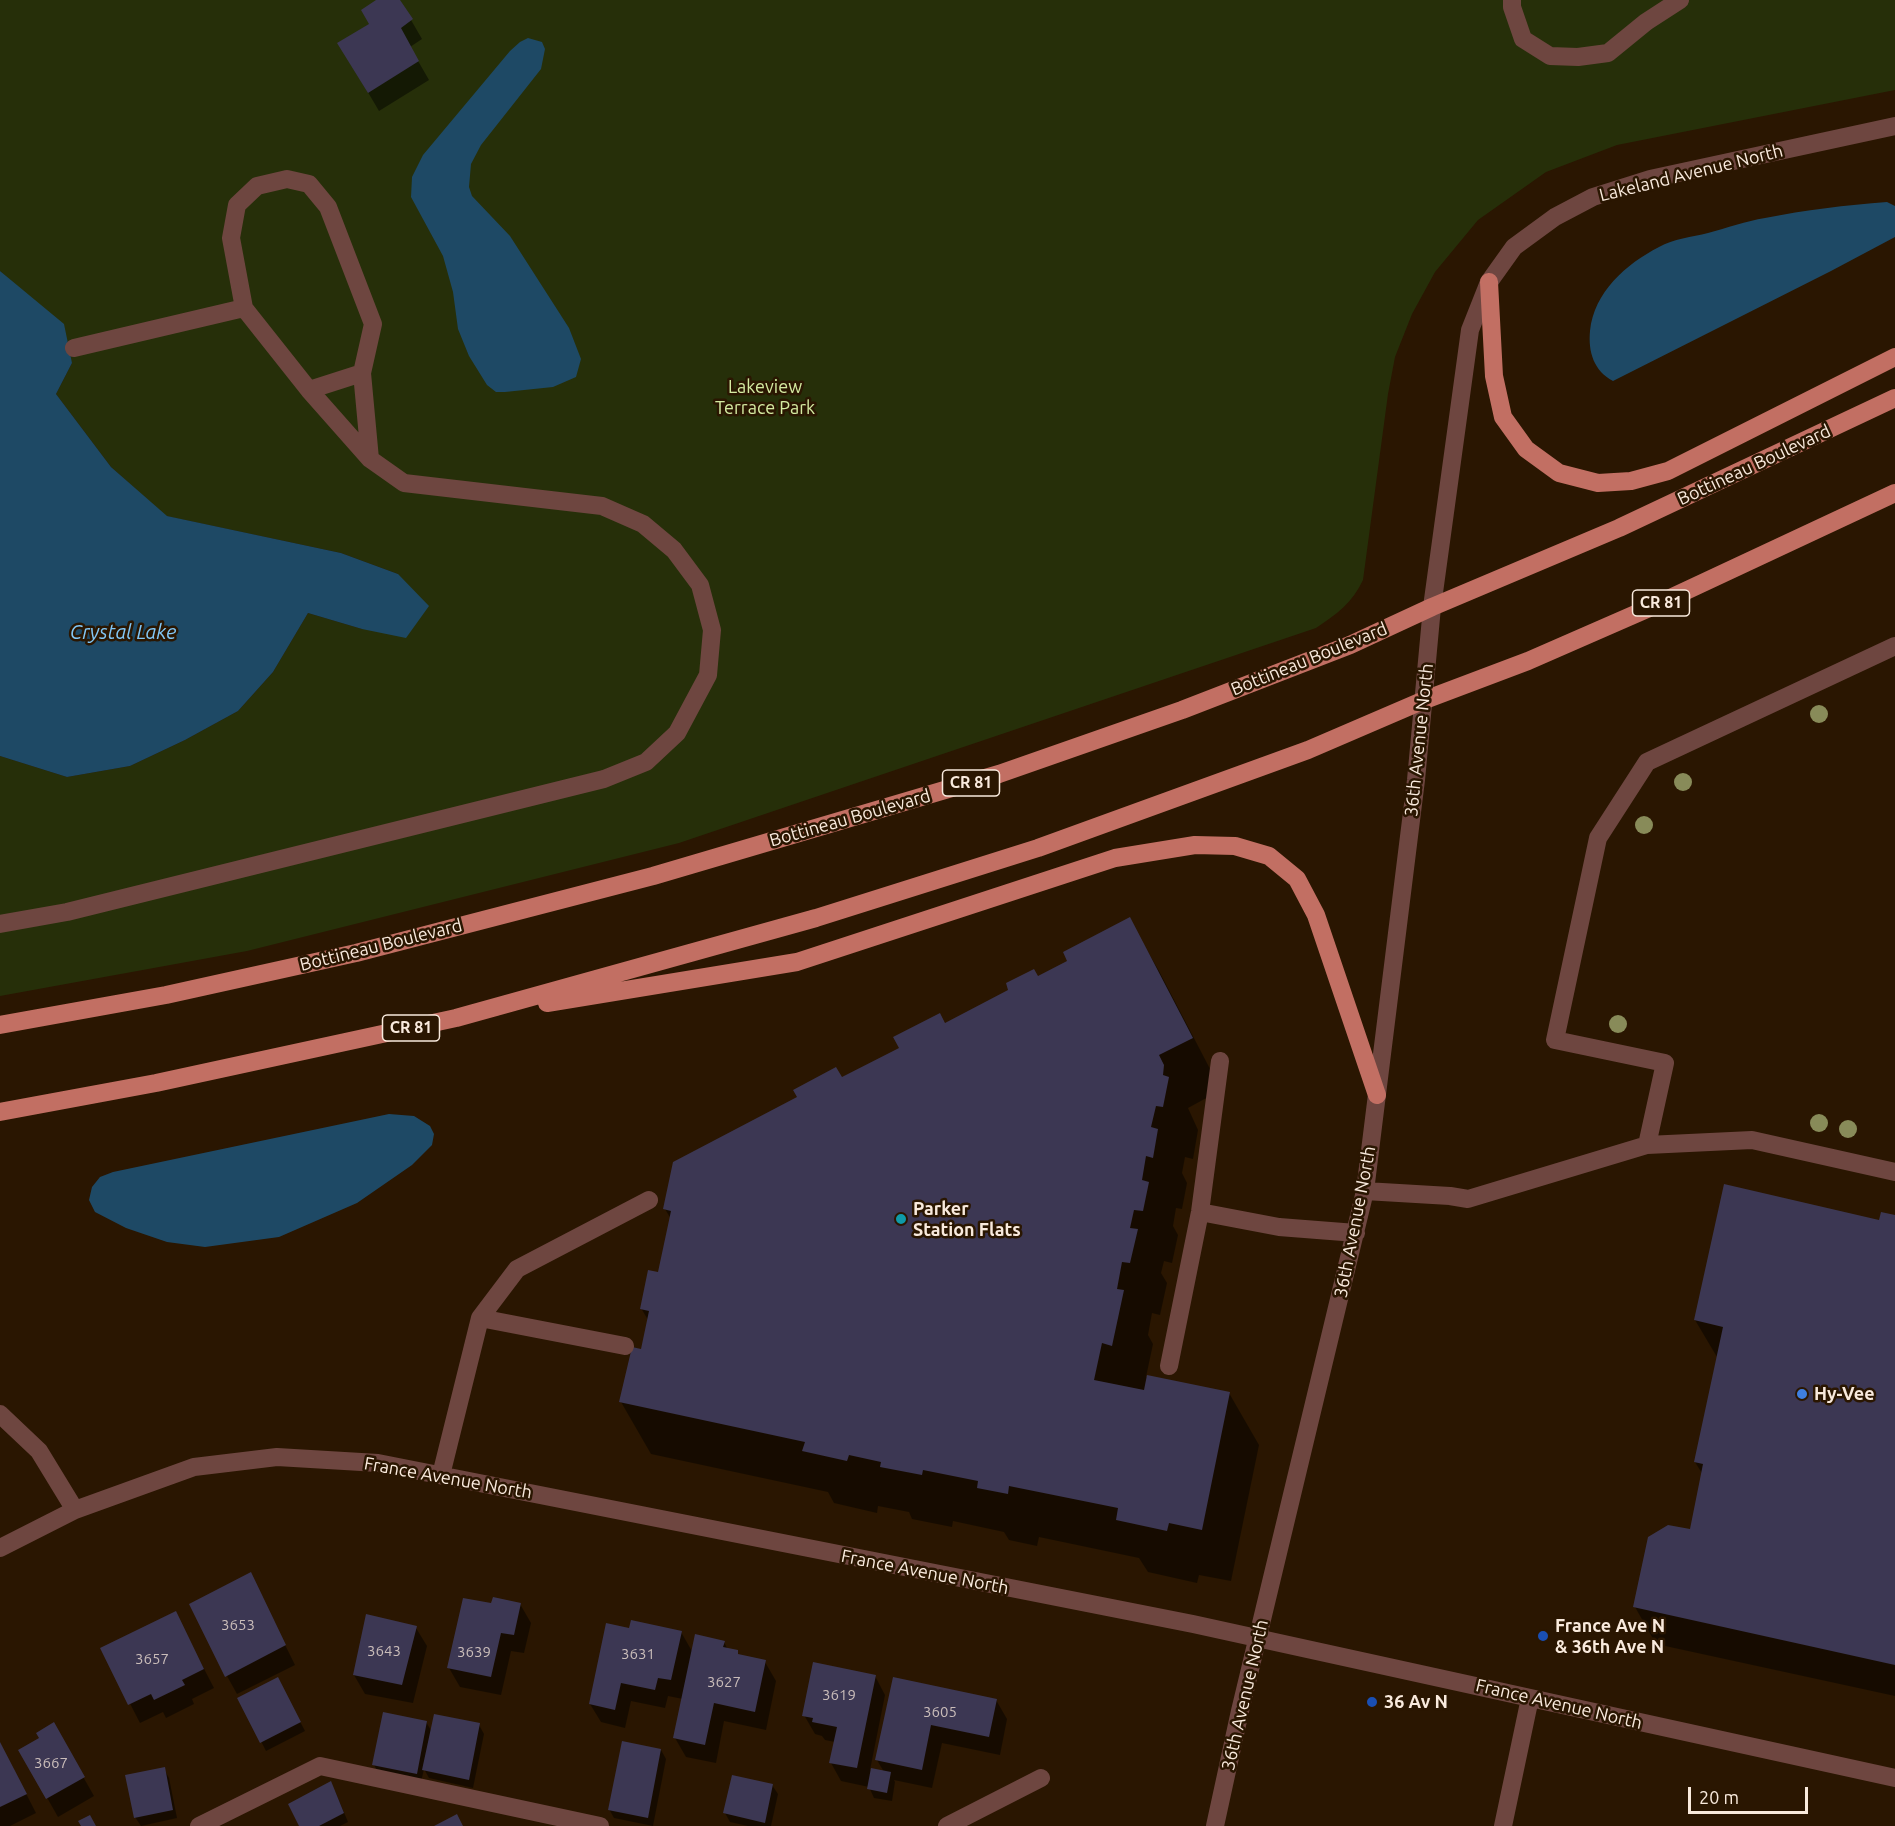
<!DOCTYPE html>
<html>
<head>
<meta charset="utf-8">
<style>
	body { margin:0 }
	#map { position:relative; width:1895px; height:1826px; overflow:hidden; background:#2a1601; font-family:Ubuntu,sans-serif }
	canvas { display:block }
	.scale { position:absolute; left:1688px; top:1787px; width:120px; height:27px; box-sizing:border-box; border:3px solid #f9eadd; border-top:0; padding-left:8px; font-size:18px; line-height:21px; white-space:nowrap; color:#f9eadd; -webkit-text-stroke:4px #2a1601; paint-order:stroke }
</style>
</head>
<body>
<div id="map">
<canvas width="1895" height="1826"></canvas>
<div class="scale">20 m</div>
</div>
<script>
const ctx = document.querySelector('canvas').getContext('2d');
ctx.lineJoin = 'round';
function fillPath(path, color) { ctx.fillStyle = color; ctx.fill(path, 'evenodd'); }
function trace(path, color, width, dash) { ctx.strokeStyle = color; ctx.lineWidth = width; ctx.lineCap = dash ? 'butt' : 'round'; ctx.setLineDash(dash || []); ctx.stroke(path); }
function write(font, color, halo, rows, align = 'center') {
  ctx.font = font + ' Ubuntu,sans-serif'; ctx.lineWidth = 5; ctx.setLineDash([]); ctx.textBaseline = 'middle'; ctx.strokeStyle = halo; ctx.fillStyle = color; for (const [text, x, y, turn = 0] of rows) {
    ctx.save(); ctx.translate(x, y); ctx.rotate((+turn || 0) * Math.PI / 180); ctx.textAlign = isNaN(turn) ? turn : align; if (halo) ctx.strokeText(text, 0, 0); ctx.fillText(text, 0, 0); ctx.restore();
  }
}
fillPath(new Path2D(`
	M 0,0 L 1895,0 L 1895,90 L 1617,145 L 1546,172 L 1478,220 L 1435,272 L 1412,314 L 1395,357 L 1388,394 L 1363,580 C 1353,602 1336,615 1316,628 L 679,843 L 247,951 L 0,996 L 0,756 L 67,777 L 130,766 L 185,740 L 238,711 L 273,672 L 308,613 L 362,629 L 398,574 L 341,553 L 166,516 L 111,467 L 56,394 L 72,363 L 25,293 L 0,271 Z`), '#262f09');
fillPath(new Path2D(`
	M 528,38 L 542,42 L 545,49 L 541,69 L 481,145 L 471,164 L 469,187 L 472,196 L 510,236 L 569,328 L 581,359 L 576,377 L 553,387 L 505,392 L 496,392 L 487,385 L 469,356 L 458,329 L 453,292 L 443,256 L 411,197 L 412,177 L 423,155 L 510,51 L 520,42 Z
	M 1887,202 L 1895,206 L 1895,237 L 1831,271 L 1613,381 C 1594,371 1588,352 1590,331 C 1594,292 1626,264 1659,247 C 1673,239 1692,237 1708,233 C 1727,228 1746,221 1765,218 C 1805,210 1846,205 1887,202 Z
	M 0,271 L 64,324 L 72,363 L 56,394 L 111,467 L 167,516 L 341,553 L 398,574 L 429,606 L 406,638 L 362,629 L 308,613 L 273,672 L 238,711 L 185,740 L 130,766 L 67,777 L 0,756 Z
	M 389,1114 L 414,1116 L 430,1126 L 434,1134 L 432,1145 L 412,1165 L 357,1203 L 279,1237 L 205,1247 L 167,1242 L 126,1228 L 95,1212 L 89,1200 L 92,1187 L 100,1177 L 113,1172 Z`), '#1e4965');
fillPath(new Path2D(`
	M 379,0 L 399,0 L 411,20 L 422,39 L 410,47 L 429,80 L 379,111 L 339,43 L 371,24 Z
	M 1129,919 L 1159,971 L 1221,1090 L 1188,1108 L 1198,1130 L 1193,1159 L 1185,1157 L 1182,1173 L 1187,1183 L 1182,1209 L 1176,1208 L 1173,1226 L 1178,1235 L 1172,1263 L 1164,1261 L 1161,1273 L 1167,1283 L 1160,1315 L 1152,1313 L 1148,1335 L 1153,1344 L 1146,1377 L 1229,1393 L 1259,1445 L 1231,1581 L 1199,1575 L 1197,1583 L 1148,1572 L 1139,1558 L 1039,1537 L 1037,1546 L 1009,1540 L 1004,1532 L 953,1521 L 952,1527 L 912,1519 L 909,1512 L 878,1506 L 877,1513 L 834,1503 L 828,1492 L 651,1454 L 621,1402 L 642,1351 L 648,1320 L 641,1308 L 659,1274 L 671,1219 L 665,1209 L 842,1079 L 1069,961 Z
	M 1895,1216 L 1895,1696 L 1656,1644 L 1635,1607 L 1691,1531 L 1703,1475 L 1695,1462 L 1717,1357 L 1695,1320 L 1880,1222 Z
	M 250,1574 L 295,1665 L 237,1694 L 227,1676 Z
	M 520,1604 L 531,1623 L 524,1653 L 511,1651 L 501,1695 L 460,1687 L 449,1668 L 492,1605 Z
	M 175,1613 L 214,1688 L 192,1699 L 194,1704 L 166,1718 L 163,1712 L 140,1723 L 102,1649 Z
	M 416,1628 L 427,1646 L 413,1703 L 365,1694 L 354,1675 Z
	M 630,1630 L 681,1632 L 693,1653 L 724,1642 L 728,1650 L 737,1652 L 740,1657 L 765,1662 L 776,1681 L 766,1730 L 724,1721 L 716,1763 L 686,1757 L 675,1738 L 683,1699 L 668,1696 L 665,1708 L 631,1701 L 625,1728 L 601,1722 L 590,1704 Z
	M 875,1676 L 885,1695 L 870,1770 L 884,1772 L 877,1760 L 894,1679 L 996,1700 L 1007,1719 L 1000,1755 L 942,1743 L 932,1788 L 894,1780 L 895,1782 L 892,1801 L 874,1798 L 869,1787 L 841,1781 L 831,1763 L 835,1742 L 825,1740 L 822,1736 L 815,1734 L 804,1715 Z
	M 282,1687 L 305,1731 L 266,1751 L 239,1698 Z
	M 426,1722 L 432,1732 L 479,1725 L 484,1734 L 473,1788 L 429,1778 L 424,1769 L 421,1782 L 379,1774 L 374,1765 Z
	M 53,1724 L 94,1796 L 58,1817 L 20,1750 L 41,1738 Z
	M 0,1743 L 36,1813 L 10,1826 L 0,1826 Z
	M 661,1750 L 666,1759 L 653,1826 L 614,1818 L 609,1809 Z
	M 164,1769 L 169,1778 L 177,1818 L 141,1826 L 135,1817 Z
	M 772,1785 L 778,1794 L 771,1826 L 748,1826 L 730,1822 L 725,1813 Z
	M 335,1791 L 348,1822 L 340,1826 L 300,1826 Z`), '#0007');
fillPath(new Path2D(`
	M 376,0 L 400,0 L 413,19 L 401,28 L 419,61 L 368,93 L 337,43 L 369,24 L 361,10 Z
	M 1130,917 L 1193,1038 L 1159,1055 L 1164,1065 L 1163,1075 L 1169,1077 L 1163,1107 L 1156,1106 L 1151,1127 L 1158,1129 L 1153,1158 L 1146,1156 L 1142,1180 L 1149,1182 L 1143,1211 L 1134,1210 L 1130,1228 L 1138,1229 L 1130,1263 L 1122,1262 L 1117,1289 L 1124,1290 L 1112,1346 L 1102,1343 L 1094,1380 L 1144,1390 L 1147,1375 L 1230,1392 L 1202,1530 L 1169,1523 L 1167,1531 L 1116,1520 L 1118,1508 L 1009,1486 L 1008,1494 L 977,1488 L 978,1481 L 923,1470 L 922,1475 L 880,1467 L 881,1462 L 849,1455 L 847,1461 L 802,1451 L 805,1442 L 619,1402 L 632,1347 L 641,1349 L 649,1311 L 640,1309 L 648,1270 L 658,1272 L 671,1211 L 663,1209 L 673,1162 L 797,1097 L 793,1090 L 836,1067 L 842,1077 L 899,1048 L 893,1037 L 940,1013 L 945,1023 L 1008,990 L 1006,983 L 1034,969 L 1038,976 L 1067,961 L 1063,952 Z
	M 1724,1184 L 1879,1220 L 1881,1212 L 1895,1215 L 1895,1665 L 1633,1607 L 1648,1537 L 1668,1525 L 1690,1529 L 1703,1464 L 1694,1462 L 1723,1327 L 1694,1320 Z
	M 251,1572 L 286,1645 L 225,1677 L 189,1604 Z
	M 493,1597 L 521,1603 L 514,1635 L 501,1633 L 491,1677 L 447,1668 L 463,1598 L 491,1603 Z
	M 176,1611 L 204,1669 L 182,1680 L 185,1685 L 154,1700 L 151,1694 L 128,1705 L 100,1648 Z
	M 366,1614 L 417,1626 L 402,1685 L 353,1675 Z
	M 631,1620 L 682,1631 L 671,1680 L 658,1678 L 655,1690 L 621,1683 L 615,1710 L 589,1704 L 606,1623 L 629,1628 Z
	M 695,1634 L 725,1641 L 723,1647 L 738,1650 L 738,1654 L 766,1660 L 755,1712 L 714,1703 L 705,1745 L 673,1738 Z
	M 813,1662 L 876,1675 L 857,1768 L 829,1763 L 837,1727 L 812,1722 L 813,1718 L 802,1716 Z
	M 278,1677 L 301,1722 L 260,1743 L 237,1698 Z
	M 893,1677 L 997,1699 L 989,1737 L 931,1725 L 922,1770 L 875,1760 Z
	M 383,1712 L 427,1721 L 417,1774 L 372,1765 Z
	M 434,1714 L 480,1723 L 469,1780 L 422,1770 Z
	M 54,1722 L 85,1777 L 46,1799 L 18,1750 L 39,1738 L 36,1733 Z
	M 622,1741 L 661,1749 L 648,1818 L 608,1810 Z
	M 0,1742 L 27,1794 L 0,1807 Z
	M 165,1767 L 173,1810 L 134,1818 L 125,1775 Z
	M 871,1768 L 891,1772 L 887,1793 L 867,1789 Z
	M 732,1775 L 773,1784 L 765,1823 L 723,1813 Z
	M 331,1781 L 344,1813 L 319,1826 L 299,1826 L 288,1804 Z
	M 457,1814 L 463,1826 L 434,1826 Z
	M 90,1815 L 96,1826 L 81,1826 L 78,1821 Z`), '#3c3753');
trace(new Path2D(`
	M 1512,0 L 1512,7 L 1523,39 L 1550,56 L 1578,57 L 1608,53 L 1646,22 L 1680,0
	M 74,348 L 244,308
	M 309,390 L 362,373
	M 0,924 L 67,912 L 604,779 L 646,762 L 677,733 L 708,675 L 712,630 L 700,585 L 674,550 L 643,524 L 602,506 L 404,483 L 370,459 L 309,390 L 244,308 L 231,238 L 237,205 L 257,186 L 287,179 L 309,184 L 328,207 L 373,324 L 362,373 L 370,459
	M 1647,1145 L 1665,1063 L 1555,1040 L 1598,838 L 1647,762 L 1895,646
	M 1365,1191 L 1450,1196 L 1468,1199 L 1647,1145 L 1752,1140 L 1895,1172
	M 1200,1212 L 1279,1227 L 1356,1233
	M 480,1318 L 517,1269 L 649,1200
	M 1169,1366 L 1200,1212 L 1220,1061
	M 0,1414 L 39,1451 L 75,1510
	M 441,1475 L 480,1318 L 625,1346
	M 0,1548 L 75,1510 L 194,1467 L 277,1457 L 378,1463 L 1193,1624 L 1895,1778
	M 199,1826 L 320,1766 L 600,1826
	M 947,1826 L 1041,1778
	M 1215,1826 L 1240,1711 L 1365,1191 L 1416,780 L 1432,607 L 1470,330 L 1489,282 L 1514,247 L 1555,217 L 1593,197 L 1650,179 L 1895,126
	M 1503,1826 L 1530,1698`), '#6e4640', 18);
trace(new Path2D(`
	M 1489,282 L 1494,376 L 1503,417 L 1526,449 L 1559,473 L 1598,483 L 1631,481 L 1668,471 L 1895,357
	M 547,1003 L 797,962 L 1115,858 L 1195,845 L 1235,846 L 1269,856 L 1297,879 L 1316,915 L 1377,1095
	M 0,1025 L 166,995 L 356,953 L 653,876 L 999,774 L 1182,710 L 1350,645 L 1432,607 L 1619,528 L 1895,398
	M 0,1112 L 156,1083 L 456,1018 L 816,918 L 1038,848 L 1308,750 L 1422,701 L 1528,661 L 1647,609 L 1895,493`), '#c26f63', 18);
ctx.fillStyle = '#888b59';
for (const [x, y] of [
	[1819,714],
	[1683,782],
	[1644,825],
	[1618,1024],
	[1819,1123],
	[1848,1129]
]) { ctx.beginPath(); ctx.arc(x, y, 9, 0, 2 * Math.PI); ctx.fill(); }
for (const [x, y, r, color] of [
	[901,1219,6,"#0f9aa8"],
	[1802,1394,6,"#3f7fe0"],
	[1543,1636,6,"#1a4fb4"],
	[1372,1702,6,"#1a4fb4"]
]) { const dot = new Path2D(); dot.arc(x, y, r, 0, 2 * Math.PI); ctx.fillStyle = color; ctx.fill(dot); trace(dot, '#2a1601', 2); }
write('15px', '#cabdba', null, [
	["3653",238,1625],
	["3643",384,1651],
	["3639",474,1652],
	["3631",638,1654],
	["3657",152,1659],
	["3627",724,1682],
	["3619",839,1695],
	["3605",940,1712],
	["3667",51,1763]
]);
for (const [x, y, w] of [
	[1661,603,57],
	[971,783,57],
	[411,1028,57]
]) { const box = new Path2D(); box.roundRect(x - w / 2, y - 13, w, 26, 4.5); ctx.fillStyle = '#2a1601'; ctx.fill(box); trace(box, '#f9eadd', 1.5); }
write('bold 16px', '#f9eadd', null, [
	["CR 81",1661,603],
	["CR 81",971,783],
	["CR 81",411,1028]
]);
write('18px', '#f9eadd', '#2a1601', [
	["Lakeland Avenue North",1691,173,-14],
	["Bottineau Boulevard",1754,465,-25],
	["Bottineau Boulevard",1309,659,-22],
	["36th Avenue North",1419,740,-84],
	["Bottineau Boulevard",850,818,-16],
	["Bottineau Boulevard",381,945,-14],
	["36th Avenue North",1355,1222,-79],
	["France Avenue North",448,1478,10],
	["France Avenue North",925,1572,11],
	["36th Avenue North",1245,1695,-77],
	["France Avenue North",1559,1704,13]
]);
write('18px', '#d4eaa1', '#2a1601', [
	["Lakeview",765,387],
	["Terrace Park",765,408]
]);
write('bold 18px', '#f9eadd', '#2a1601', [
	["Parker",913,1209],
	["Station Flats",913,1230],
	["Hy-Vee",1814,1394],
	["France Ave N",1555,1626],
	["& 36th Ave N",1555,1647],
	["36 Av N",1384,1702]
], 'left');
write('italic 20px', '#82c7f6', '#2a1601', [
	["Crystal Lake",123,632]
]);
</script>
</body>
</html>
